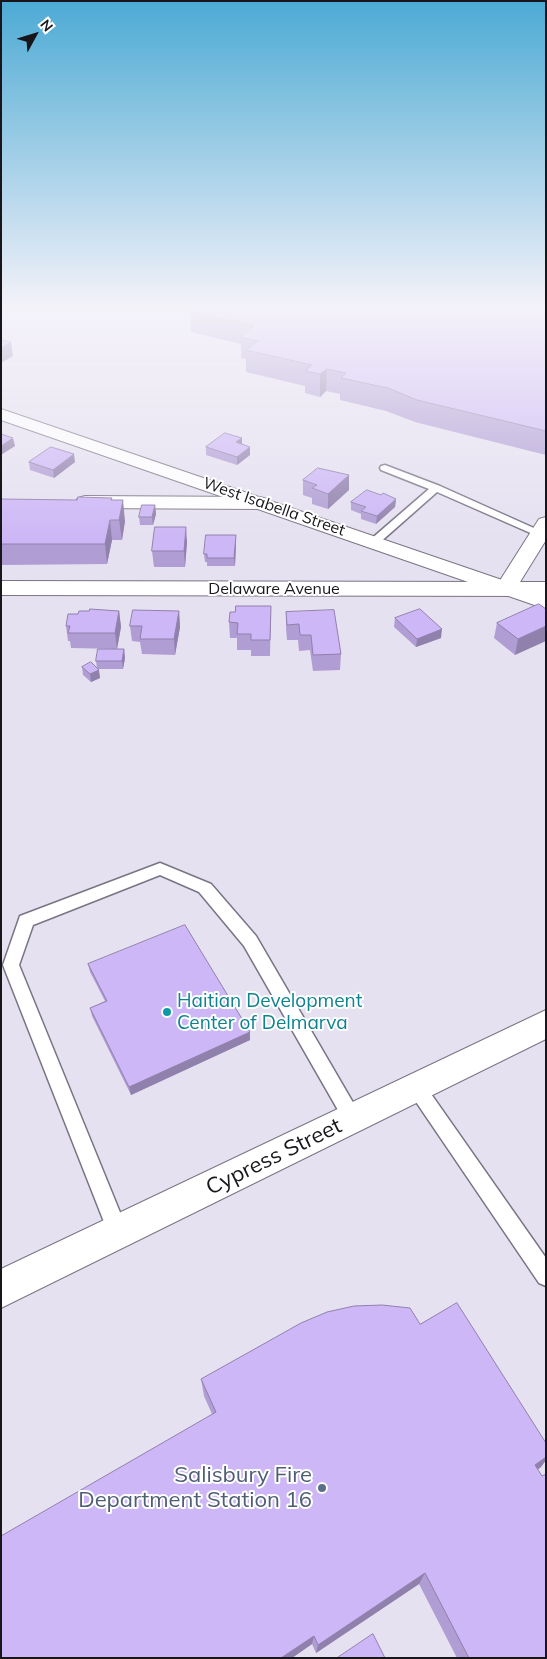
<!DOCTYPE html>
<html>
<head>
<meta charset="utf-8">
<style>
	body { margin:0 }
	#map { position:relative; width:547px; height:1659px; overflow:hidden; background:#e6e1f1; font-family:Mulish,sans-serif }
	canvas { display:block }
	.frame { position:absolute; inset:0; border:2px solid #18161b; pointer-events:none }
	.north { position:absolute; left:10px; top:10px; width:50px; height:50px; -webkit-text-stroke:4px #fff; paint-order:stroke; rotate:51deg; font-size:14px; font-weight:700; line-height:20px; text-align:center; color:#18161b }
	.north::after { content:''; display:block; margin:auto; width:18px; height:22px; background:#18161b; clip-path:polygon(50% 0,100% 100%,50% 72%,0 100%) }
</style>
</head>
<body>
<div id="map">
<canvas width="547" height="1659"></canvas>
<div class="frame"></div>
<div class="north">N</div>
</div>
<script>
const ctx = document.querySelector('canvas').getContext('2d');
ctx.lineJoin = 'round';
function trace(path, color, width, dash) { ctx.strokeStyle = color; ctx.lineWidth = width; ctx.lineCap = dash ? 'butt' : 'round'; ctx.setLineDash(dash || []); ctx.stroke(path); }
function fillPath(path, color) { ctx.fillStyle = color; ctx.fill(path, 'evenodd'); }
function write(font, color, halo, rows, align = 'center') {
  ctx.font = font + ' Mulish,sans-serif'; ctx.lineWidth = 4; ctx.setLineDash([]); ctx.textBaseline = 'middle'; ctx.strokeStyle = halo; ctx.fillStyle = color; for (const [text, x, y, turn = 0] of rows) {
    ctx.save(); ctx.translate(x, y); ctx.rotate((+turn || 0) * Math.PI / 180); ctx.textAlign = isNaN(turn) ? turn : align; if (halo) ctx.strokeText(text, 0, 0); ctx.fillText(text, 0, 0); ctx.restore();
  }
}
const lane = new Path2D(`
	M 385,465 L 440,486 L 545,533 L 539,536 L 535,535 L 437,492 L 378,544 L 370,544 L 368,542 L 370,540 L 429,489 L 381,470 L 380,468 L 381,466 Z
	M 160,863 L 211,884 L 256,936 L 362,1118 L 360,1124 L 353,1127 L 346,1124 L 244,946 L 199,892 L 160,875 L 33,925 L 19,965 L 128,1232 L 125,1239 L 118,1242 L 111,1239 L 108,1232 L 3,965 L 20,916 Z
	M 416,1079 L 422,1081 L 546,1258 L 546,1286 L 539,1283 L 410,1093 L 407,1087 L 410,1081 Z`);
const street = new Path2D(`
	M 85,496 L 260,497 L 267,499 L 270,503 L 267,507 L 260,509 L 85,508 L 78,506 L 75,502 L 78,498 Z
	M 546,517 L 546,540 L 520,582 L 546,582 L 546,596 L 1,595 L 1,581 L 499,582 L 539,519 Z
	M 546,1010 L 546,1039 L 1,1308 L 1,1269 Z`);
const secondary = new Path2D(`
	M 1,409 L 546,595 L 546,609 L 1,420 Z`);
trace(lane, '#797483', 3);
trace(street, '#797483', 2);
trace(secondary, '#797483', 2);
fillPath(lane, '#fff');
fillPath(street, '#fff');
fillPath(secondary, '#fff');
fillPath(new Path2D(`
	M 546,305 L 546,455 L 415,422 L 386,411 L 340,400 L 340,394 L 326,391 L 320,397 L 305,393 L 305,386 L 246,372 L 246,359 L 241,358 L 241,344 L 191,332 L 190,311 Z
	M 242,444 L 250,447 L 250,455 L 237,465 L 206,455 L 206,447 Z
	M 29,462 L 75,462 L 54,478 L 30,470 Z
	M 349,475 L 349,490 L 328,509 L 312,504 L 312,498 L 303,495 L 303,480 Z
	M 381,495 L 396,499 L 395,507 L 376,524 L 361,519 L 361,514 L 351,510 L 351,502 Z
	M 112,498 L 112,500 L 125,521 L 122,540 L 112,540 L 107,564 L 1,565 L 1,499 L 77,500 Z
	M 155,505 L 156,514 L 153,525 L 140,525 L 139,517 Z
	M 187,542 L 185,567 L 154,567 L 152,551 Z
	M 236,544 L 235,566 L 207,566 L 207,562 L 205,562 L 204,554 Z
	M 271,606 L 270,656 L 251,656 L 251,650 L 237,650 L 237,638 L 230,638 L 229,622 L 235,612 Z
	M 546,609 L 515,655 L 494,638 L 497,623 Z
	M 119,611 L 121,627 L 117,649 L 71,648 L 70,641 L 68,641 L 66,626 L 78,614 Z
	M 179,611 L 180,627 L 175,655 L 142,654 L 140,642 L 132,641 L 130,626 Z
	M 286,612 L 341,654 L 340,670 L 313,671 L 310,650 L 299,651 L 298,640 L 287,640 L 286,628 Z
	M 395,618 L 441,638 L 416,647 L 394,627 Z
	M 124,649 L 125,658 L 123,669 L 98,669 L 100,678 L 91,682 L 83,675 L 82,667 L 97,668 L 96,661 Z
	M 88,964 L 250,1032 L 250,1040 L 131,1095 L 92,1016 L 90,1008 L 105,1001 L 90,972 Z
	M 420,1324 L 546,1443 L 546,1460 L 541,1467 L 538,1469 L 546,1658 L 457,1658 L 419,1584 L 316,1653 L 312,1644 L 292,1658 L 1,1658 L 212,1414 L 204,1396 L 201,1379 Z`), '#b09dd4');
fillPath(new Path2D(`
	M 11,342 L 13,356 L 1,363 L 1,348 Z
	M 327,369 L 326,391 L 320,397 L 320,374 Z
	M 13,438 L 15,446 L 1,455 L 1,446 Z
	M 242,438 L 242,446 L 236,442 Z
	M 250,447 L 250,455 L 237,465 L 237,457 Z
	M 74,454 L 75,462 L 54,478 L 53,470 Z
	M 349,475 L 349,490 L 328,509 L 328,494 Z
	M 396,499 L 395,507 L 376,524 L 377,516 Z
	M 123,500 L 125,521 L 122,540 L 119,520 Z
	M 155,505 L 156,514 L 153,525 L 152,517 Z
	M 110,520 L 112,540 L 107,564 L 105,544 Z
	M 186,527 L 187,542 L 185,567 L 184,551 Z
	M 236,535 L 236,544 L 235,566 L 234,558 Z
	M 119,611 L 121,627 L 117,649 L 115,633 Z
	M 179,611 L 180,627 L 175,655 L 174,639 Z
	M 546,626 L 546,641 L 515,655 L 518,639 Z
	M 442,629 L 441,638 L 416,647 L 417,639 Z
	M 124,649 L 125,658 L 123,669 L 122,661 Z
	M 99,670 L 100,678 L 91,682 L 90,674 Z
	M 250,1032 L 250,1040 L 131,1095 L 129,1087 Z
	M 546,1457 L 546,1460 L 541,1467 L 525,1479 L 535,1465 Z
	M 425,1573 L 419,1584 L 316,1653 L 318,1645 Z
	M 314,1636 L 312,1644 L 292,1658 L 281,1658 Z`), '#9080ac');
const building = new Path2D(`
	M 199,305 L 546,305 L 546,431 L 417,400 L 388,388 L 341,378 L 346,373 L 327,369 L 320,374 L 305,371 L 312,365 L 246,350 L 258,341 L 241,337 L 254,326 L 190,311 Z
	M 1,340 L 11,342 L 1,348 Z
	M 225,433 L 242,438 L 236,442 L 250,447 L 237,457 L 206,447 Z
	M 1,434 L 13,438 L 1,446 Z
	M 51,447 L 74,454 L 53,470 L 29,462 Z
	M 318,468 L 349,475 L 328,494 L 312,488 L 317,485 L 303,480 Z
	M 367,490 L 381,495 L 383,493 L 396,499 L 377,516 L 361,511 L 366,507 L 351,502 Z
	M 78,497 L 112,498 L 111,500 L 123,500 L 119,520 L 110,520 L 105,544 L 1,544 L 1,499 L 77,500 Z
	M 142,505 L 155,505 L 152,517 L 139,517 Z
	M 155,527 L 186,527 L 184,551 L 152,551 Z
	M 206,535 L 236,535 L 234,558 L 207,558 L 207,554 L 204,554 Z
	M 539,604 L 546,609 L 546,626 L 518,639 L 497,623 Z
	M 236,606 L 271,606 L 270,640 L 251,640 L 251,634 L 237,634 L 238,623 L 229,622 L 230,612 L 235,612 Z
	M 90,609 L 119,611 L 115,633 L 68,633 L 70,626 L 66,626 L 68,614 L 78,614 L 79,611 L 89,611 Z
	M 420,609 L 442,629 L 417,639 L 395,618 Z
	M 133,610 L 179,611 L 174,639 L 140,639 L 142,626 L 130,626 Z
	M 334,610 L 341,654 L 313,655 L 311,635 L 300,635 L 299,624 L 287,625 L 286,612 Z
	M 98,649 L 124,649 L 122,661 L 96,661 Z
	M 91,662 L 99,670 L 90,674 L 82,667 Z
	M 185,925 L 250,1032 L 129,1087 L 90,1008 L 107,1001 L 88,964 Z
	M 457,1303 L 546,1443 L 546,1457 L 535,1465 L 542,1476 L 546,1474 L 546,1658 L 469,1658 L 425,1573 L 318,1645 L 314,1636 L 281,1658 L 1,1658 L 1,1536 L 216,1412 L 201,1379 L 301,1323 L 327,1312 L 354,1306 L 382,1305 L 410,1308 L 420,1324 Z
	M 373,1634 L 385,1658 L 337,1658 Z`);
fillPath(building, '#cdb7f6');
trace(building, '#9080ac', 1);
const sky = ctx.createLinearGradient(0, 0, 0, 538);
sky.addColorStop(0, '#4caad4');
sky.addColorStop(0.57, '#f4f2f9');
sky.addColorStop(1, '#f4f2f900');
ctx.fillStyle = sky;
ctx.fillRect(0, 0, 547, 538);
for (const [x, y, r, color] of [
	[167,1012,5,"#0f9aa8"],
	[322,1488,5,"#5c6f8a"]
]) { const dot = new Path2D(); dot.arc(x, y, r, 0, 2 * Math.PI); ctx.fillStyle = color; ctx.fill(dot); trace(dot, '#fff', 2); }
write('16px', '#18161b', '#fff', [
	["West Isabella Street",274,507,19],
	["Delaware Avenue",274,589]
]);
write('19px', '#0d838f', '#fff', [
	["Haitian Development",177,1001],
	["Center of Delmarva",177,1023]
], 'left');
write('22px', '#18161b', '#fff', [
	["Cypress Street",274,1157,-26]
]);
write('22px', '#4e5e75', '#fff', [
	["Salisbury Fire",312,1475],
	["Department Station 16",312,1500]
], 'right');
</script>
</body>
</html>
